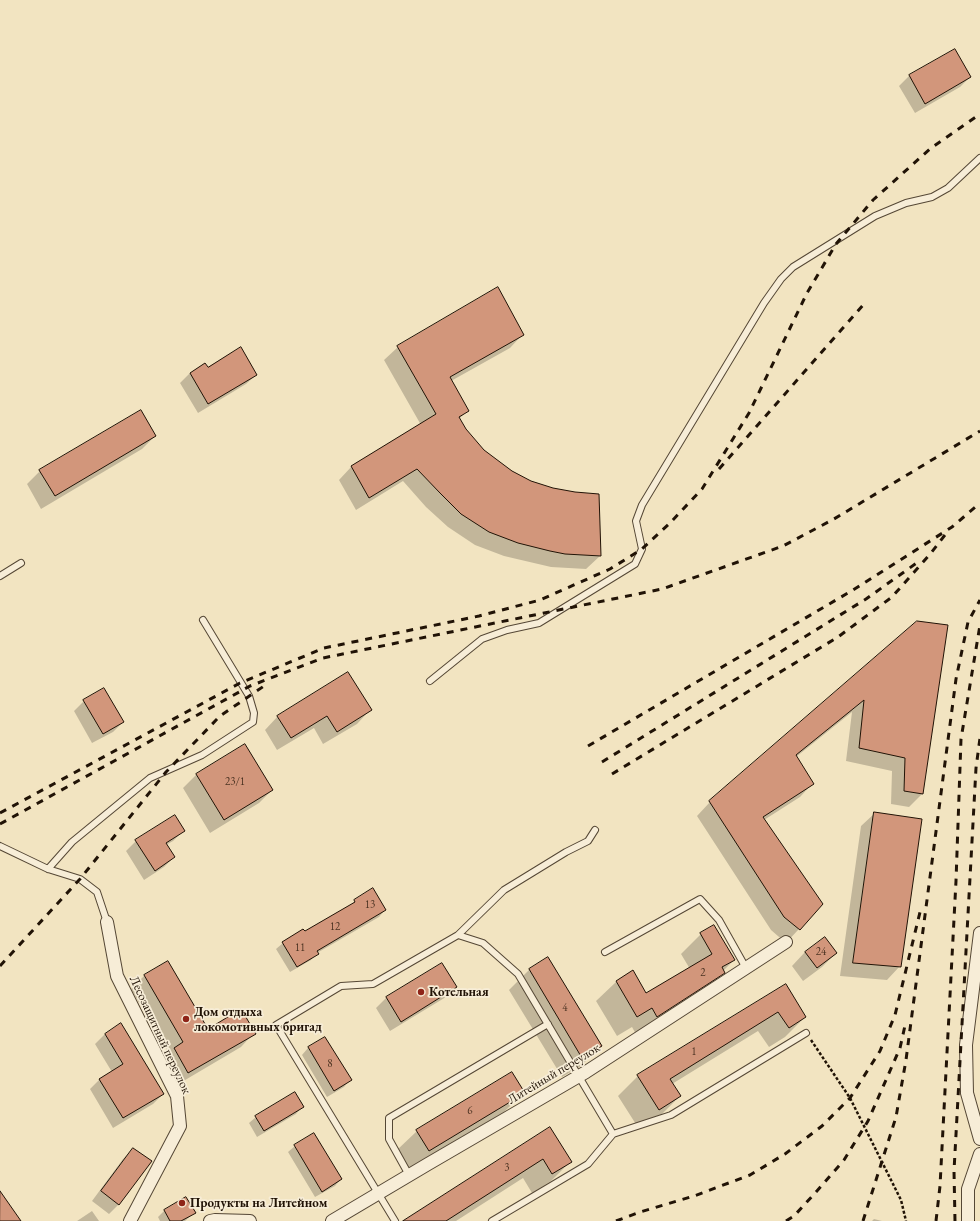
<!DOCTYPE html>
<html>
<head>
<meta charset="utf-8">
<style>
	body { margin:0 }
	canvas { display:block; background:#f2e4c1 }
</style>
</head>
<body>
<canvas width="980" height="1221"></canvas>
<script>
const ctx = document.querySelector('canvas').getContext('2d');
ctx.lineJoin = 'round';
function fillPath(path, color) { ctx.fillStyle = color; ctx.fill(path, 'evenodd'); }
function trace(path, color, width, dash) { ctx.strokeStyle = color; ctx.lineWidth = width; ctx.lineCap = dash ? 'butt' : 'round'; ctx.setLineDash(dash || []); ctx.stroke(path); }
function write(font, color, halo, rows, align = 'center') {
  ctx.font = font + ' "EB Garamond",serif'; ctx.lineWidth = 3.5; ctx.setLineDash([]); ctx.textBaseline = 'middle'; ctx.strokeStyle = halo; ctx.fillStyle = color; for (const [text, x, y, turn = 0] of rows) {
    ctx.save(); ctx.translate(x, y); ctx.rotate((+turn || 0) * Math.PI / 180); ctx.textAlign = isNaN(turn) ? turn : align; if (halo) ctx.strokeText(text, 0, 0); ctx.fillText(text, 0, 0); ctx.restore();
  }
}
fillPath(new Path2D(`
	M 954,50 L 970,77 L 960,87 L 915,113 L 899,86 L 909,76 Z
	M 523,334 L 510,348 L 451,381 L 467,411 L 459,419 L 465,430 L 483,451 L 511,471 L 531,482 L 552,489 L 575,493 L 598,495 L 600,556 L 586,569 L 551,567 L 504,556 L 475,545 L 448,527 L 426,507 L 403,481 L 356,510 L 339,480 L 352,466 L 421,425 L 384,360 L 398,347 Z
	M 205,364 L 207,368 L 256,375 L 246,384 L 198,413 L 180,383 L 190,373 Z
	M 155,436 L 142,449 L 41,509 L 27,484 L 40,471 Z
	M 918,622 L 923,793 L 909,807 L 891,804 L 892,771 L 846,761 L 852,712 L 796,757 L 813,783 L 800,797 L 764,820 L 822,904 L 786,943 L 771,930 L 697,816 L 710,802 Z
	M 84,701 L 123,722 L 113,732 L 92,743 L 74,711 Z
	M 370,710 L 357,724 L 323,744 L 314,728 L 277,750 L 265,730 L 278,716 Z
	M 245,745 L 272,790 L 259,803 L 210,833 L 183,788 L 196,775 Z
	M 875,813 L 900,966 L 887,980 L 840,976 L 861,826 Z
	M 183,831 L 173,841 L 166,845 L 174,857 L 164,867 L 144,880 L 126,851 L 136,841 Z
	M 355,901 L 385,910 L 379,917 L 317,953 L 311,960 L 290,972 L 276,949 L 283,943 L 305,933 L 350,906 Z
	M 714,926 L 734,960 L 723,971 L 724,972 L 704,992 L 637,1036 L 632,1027 L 617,1036 L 596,1001 L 616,982 L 633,972 L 646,994 L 690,969 L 681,954 L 701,934 Z
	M 805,952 L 836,953 L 822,967 L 803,981 L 792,966 Z
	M 548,958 L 601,1046 L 581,1066 L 562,1077 L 509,990 L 529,970 Z
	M 168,962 L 208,1030 L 254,1033 L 241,1047 L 175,1086 L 161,1062 L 169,1054 L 131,989 L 144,976 Z
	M 442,964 L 456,987 L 446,997 L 390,1031 L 376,1008 L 386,998 Z
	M 785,985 L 805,1017 L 785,1037 L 769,1047 L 758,1031 L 672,1084 L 680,1096 L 660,1116 L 639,1129 L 618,1096 L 638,1076 Z
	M 105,1034 L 163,1094 L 153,1104 L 113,1128 L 90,1089 L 100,1079 L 112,1072 L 95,1044 Z
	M 325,1038 L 350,1080 L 344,1087 L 327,1097 L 302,1055 L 308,1048 Z
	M 523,1093 L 504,1112 L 409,1170 L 397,1150 L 417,1131 Z
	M 302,1107 L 296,1114 L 257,1137 L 249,1123 L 256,1117 Z
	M 549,1129 L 570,1162 L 551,1181 L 532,1193 L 523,1178 L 456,1221 L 405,1221 Z
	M 295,1146 L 341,1179 L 335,1186 L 315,1197 L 288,1152 Z
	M 133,1149 L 119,1204 L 109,1214 L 92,1201 L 123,1159 Z
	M 92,1211 L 99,1221 L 77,1221 Z
	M 164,1211 L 194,1213 L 185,1221 L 160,1221 L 158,1217 Z
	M 874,1219 L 882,1221 L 872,1221 Z`), '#0003');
const building = new Path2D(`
	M 955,49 L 971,77 L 925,104 L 909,75 Z
	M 498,287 L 524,335 L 450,377 L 469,411 L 459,417 L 466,429 L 484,450 L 512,471 L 531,481 L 553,488 L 575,492 L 599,494 L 601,556 L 565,554 L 550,551 L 518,543 L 489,532 L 461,514 L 440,493 L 417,469 L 369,498 L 351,466 L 436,414 L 397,346 Z
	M 241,347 L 257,375 L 208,404 L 190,373 L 205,363 L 208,367 Z
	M 141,410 L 156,436 L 55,496 L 39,470 Z
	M 917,621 L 948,625 L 923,794 L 904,791 L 905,758 L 859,748 L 864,700 L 796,755 L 814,784 L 763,817 L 823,904 L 800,930 L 784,917 L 709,801 Z
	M 348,672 L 372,710 L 337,732 L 327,716 L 291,738 L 277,716 Z
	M 104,688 L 124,722 L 103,734 L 83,700 Z
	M 245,744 L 273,790 L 224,820 L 196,774 Z
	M 874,812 L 922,819 L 901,967 L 853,963 Z
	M 175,815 L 185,831 L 166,843 L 175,857 L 155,871 L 135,840 Z
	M 373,888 L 386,910 L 317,951 L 319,954 L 297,967 L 282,942 L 303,929 L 305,931 L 355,902 L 354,900 Z
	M 714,925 L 735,960 L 722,967 L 725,973 L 657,1017 L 652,1008 L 637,1017 L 616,981 L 633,970 L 646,993 L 712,954 L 700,933 Z
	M 825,937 L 837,953 L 817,968 L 805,952 Z
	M 548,957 L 602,1046 L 582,1058 L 529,969 Z
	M 168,961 L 208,1029 L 241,1009 L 256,1034 L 188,1073 L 174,1048 L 183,1042 L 144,975 Z
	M 442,963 L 457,987 L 401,1022 L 386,997 Z
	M 786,984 L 806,1017 L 789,1028 L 778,1012 L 670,1079 L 681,1096 L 659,1110 L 637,1075 Z
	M 121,1023 L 164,1094 L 123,1118 L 99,1079 L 123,1064 L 105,1034 Z
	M 325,1037 L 352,1080 L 334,1091 L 308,1047 Z
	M 512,1072 L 525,1093 L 429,1151 L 416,1130 Z
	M 295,1092 L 304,1107 L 264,1131 L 255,1116 Z
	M 550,1127 L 572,1162 L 552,1174 L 543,1159 L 446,1221 L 403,1221 Z
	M 314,1133 L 342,1179 L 322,1192 L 294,1145 Z
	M 133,1148 L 152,1161 L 119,1205 L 101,1191 Z
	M 0,1191 L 21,1221 L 0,1221 Z
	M 186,1197 L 196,1213 L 181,1221 L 170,1221 L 164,1210 Z`);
fillPath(building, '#d2967b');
trace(building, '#211306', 1);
const service = new Path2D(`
	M 0,576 L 21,563
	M 430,681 L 482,639 L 507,630 L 539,623 L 635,564 L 642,549 L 636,521 L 642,505 L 764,303 L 781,279 L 793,267 L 875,216 L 906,203 L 932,197 L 948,188 L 980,158
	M 0,846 L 48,869 L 80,879 L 97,892 L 107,922
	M 48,869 L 72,842 L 150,778 L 202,755 L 253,722 L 254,713 L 249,696 L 203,620
	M 458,935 L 504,890 L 566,852 L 588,841 L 595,830
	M 605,952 L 700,899 L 719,920 L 746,968
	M 409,1175 L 389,1139 L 389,1118 L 548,1024
	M 395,1221 L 276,1025 L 341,986 L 373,984 L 458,935 L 483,943 L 518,974 L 613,1134 L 671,1115 L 806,1033
	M 492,1221 L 588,1164 L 613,1134`);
const minor = new Path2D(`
	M 107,922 L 117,976 L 177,1096 L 180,1126 L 130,1221
	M 980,933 L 966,1045 L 967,1093 L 980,1139
	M 210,1221 L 215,1220 L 250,1221
	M 332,1221 L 428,1164 L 586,1072 L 786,942
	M 968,1221 L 968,1189 L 980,1154`);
trace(service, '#554735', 8);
trace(minor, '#554735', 14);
trace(new Path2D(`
	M 811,1040 L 850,1098 L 901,1200 L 906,1221`), '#211306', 2.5, [3, 2]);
trace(service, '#f7edd7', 6);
trace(minor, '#f7edd7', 12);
trace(new Path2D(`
	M 719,469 L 864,304
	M 588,746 L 853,590 L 952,527 L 980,503
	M 602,762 L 866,599 L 918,562
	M 612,774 L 838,637 L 892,597 L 931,553 L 948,531
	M 0,813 L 240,683 L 324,648 L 479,616 L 540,600 L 610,569 L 642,549 L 670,523 L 702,489 L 749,413 L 807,293 L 836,244 L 873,200 L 931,148 L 980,114
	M 0,824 L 250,686 L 323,658 L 662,589 L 783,546 L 834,519 L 980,431
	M 0,966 L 80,879 L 166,772 L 220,716 L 267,684
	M 616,1221 L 640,1212 L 694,1196 L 750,1175 L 785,1154 L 822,1126 L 850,1098 L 880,1051 L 895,1015 L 921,908
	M 786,1221 L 794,1216 L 816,1192 L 844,1160 L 868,1121 L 900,1048 L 906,1021
	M 863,1221 L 896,1117 L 906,1060 L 956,679 L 968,622 L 980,600
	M 936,1221 L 940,1186 L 956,881 L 961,739 L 980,625
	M 955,1221 L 954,1171 L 976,768 L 980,738`), '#211306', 3, [7, 7]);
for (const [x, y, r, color] of [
	[421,992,4,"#8f2418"],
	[186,1019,4,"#8f2418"],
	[182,1203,4,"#8f2418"]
]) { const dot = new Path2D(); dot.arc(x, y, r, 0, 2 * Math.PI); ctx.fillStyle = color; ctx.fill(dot); trace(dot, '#f7edd7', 1.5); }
write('11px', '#4d3423', null, [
	["23/1",235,782],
	["13",370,905],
	["12",335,927],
	["11",300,948],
	["24",821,952],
	["2",703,973],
	["4",565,1008],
	["1",694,1052],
	["8",330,1064],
	["6",470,1111],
	["3",507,1168]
]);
write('bold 13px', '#211306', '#f7edd7', [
	["Котельная",429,992],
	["Дом отдыха",194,1012],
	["локомотивных бригад",194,1027],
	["Продукты на Литейном",190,1203]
], 'left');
write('13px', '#211306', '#f7edd7', [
	["Лесозащитный переулок",160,1035,65],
	["Литейный переулок",554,1074,-31]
]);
</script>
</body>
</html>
